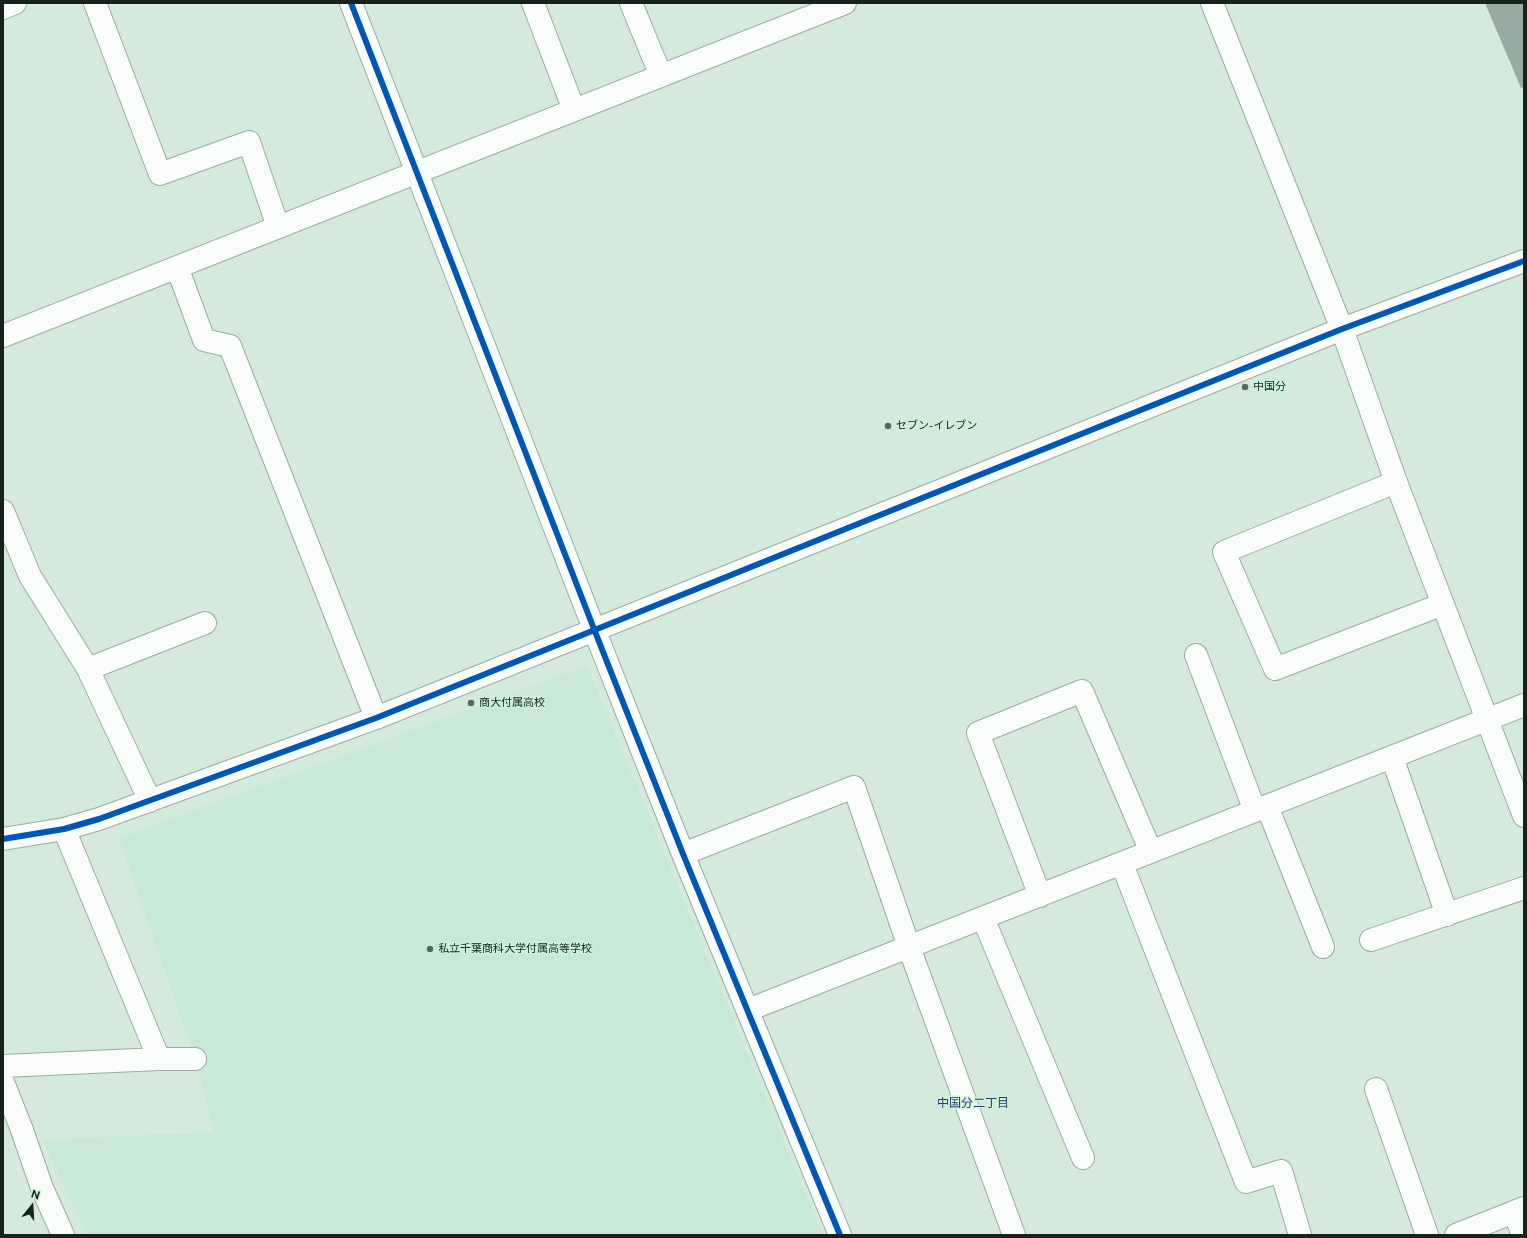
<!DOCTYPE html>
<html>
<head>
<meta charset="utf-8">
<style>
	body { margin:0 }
	#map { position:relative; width:1527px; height:1238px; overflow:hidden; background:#d4eadd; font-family:"Public Sans",sans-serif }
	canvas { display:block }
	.frame { position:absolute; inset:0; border:4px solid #15231b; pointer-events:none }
	.north { position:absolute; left:12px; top:1186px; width:40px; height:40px; -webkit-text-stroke:3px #ccf2db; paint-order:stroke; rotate:18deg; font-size:11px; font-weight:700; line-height:16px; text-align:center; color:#15231b }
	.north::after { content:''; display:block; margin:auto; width:14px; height:18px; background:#15231b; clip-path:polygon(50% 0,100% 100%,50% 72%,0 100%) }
</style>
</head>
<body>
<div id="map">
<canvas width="1527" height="1238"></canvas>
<div class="frame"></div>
<div class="north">N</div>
</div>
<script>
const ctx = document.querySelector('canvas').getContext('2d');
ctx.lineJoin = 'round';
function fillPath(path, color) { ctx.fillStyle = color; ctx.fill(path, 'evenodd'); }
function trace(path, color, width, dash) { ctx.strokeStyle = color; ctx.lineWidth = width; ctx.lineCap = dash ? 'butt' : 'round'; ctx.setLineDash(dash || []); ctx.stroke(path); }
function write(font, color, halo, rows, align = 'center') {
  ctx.font = font + ' "Public Sans","Noto Sans JP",sans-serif'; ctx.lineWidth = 3; ctx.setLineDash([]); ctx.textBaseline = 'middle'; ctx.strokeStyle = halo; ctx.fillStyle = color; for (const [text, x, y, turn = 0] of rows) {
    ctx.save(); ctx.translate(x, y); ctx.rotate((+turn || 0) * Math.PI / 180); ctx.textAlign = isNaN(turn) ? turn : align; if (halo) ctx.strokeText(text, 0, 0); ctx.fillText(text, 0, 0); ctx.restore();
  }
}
fillPath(new Path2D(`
	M 587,666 L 822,1234 L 86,1235 L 43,1140 L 214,1132 L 195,1059 L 119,838 Z`), '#c7e9d5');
fillPath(new Path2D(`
	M 1485,3 L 1524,3 L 1524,87 L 1521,88 Z`), '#98aaa2');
const minor = new Path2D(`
	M 95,3 L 160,174 L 249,142 L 278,227
	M 351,3 L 594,629 L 683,854 L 840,1235
	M 533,3 L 574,110
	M 631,3 L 661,76
	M 1212,3 L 1342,329 L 1396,482 L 1524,816
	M 3,8 L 15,3
	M 177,267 L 204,340 L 230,346 L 376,718
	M 3,336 L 845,3
	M 1396,482 L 1224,552 L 1275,669 L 1443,604
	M 3,511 L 30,576 L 88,669 L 205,623
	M 1196,655 L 1255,811
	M 88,669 L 150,801
	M 1392,757 L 1447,915
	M 1267,806 L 1323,947
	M 64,829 L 159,1059
	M 3,839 L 64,829 L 99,819 L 376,718 L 1342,329 L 1524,261
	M 683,854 L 854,787 L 909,947 L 1014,1235
	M 1122,864 L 1246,1182 L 1281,1171 L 1300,1235
	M 1040,896 L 978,733 L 1082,691 L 1151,852
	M 983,918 L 1083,1158
	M 1371,940 L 1524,888
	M 748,1010 L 1524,705
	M 3,1066 L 159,1059 L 195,1059
	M 3,1082 L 22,1130 L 42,1188 L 63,1235
	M 1376,1089 L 1427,1235
	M 1514,1212 L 1523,1235
	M 1456,1235 L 1524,1208`);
trace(minor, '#9aaba1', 24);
trace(minor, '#f9fcfa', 22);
trace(new Path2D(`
	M 351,3 L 594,629 L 683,854 L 840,1235
	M 3,839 L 64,829 L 99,819 L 376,718 L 1342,329 L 1524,261`), '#0057b8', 6);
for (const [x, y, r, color] of [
	[1245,387,4,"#58695f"],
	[888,426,4,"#58695f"],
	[471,703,4,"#58695f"],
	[430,949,4,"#58695f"]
]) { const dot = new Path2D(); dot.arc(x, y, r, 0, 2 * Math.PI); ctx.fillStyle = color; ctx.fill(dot); trace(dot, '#ccf2db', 1.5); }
write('11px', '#15231b', '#ccf2db', [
	["中国分",1253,387],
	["セブン-イレブン",896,426],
	["商大付属高校",479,703],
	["私立千葉商科大学付属高等学校",438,949]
], 'left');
write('12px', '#293d76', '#ccf2db', [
	["中国分二丁目",973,1103]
]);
</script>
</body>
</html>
